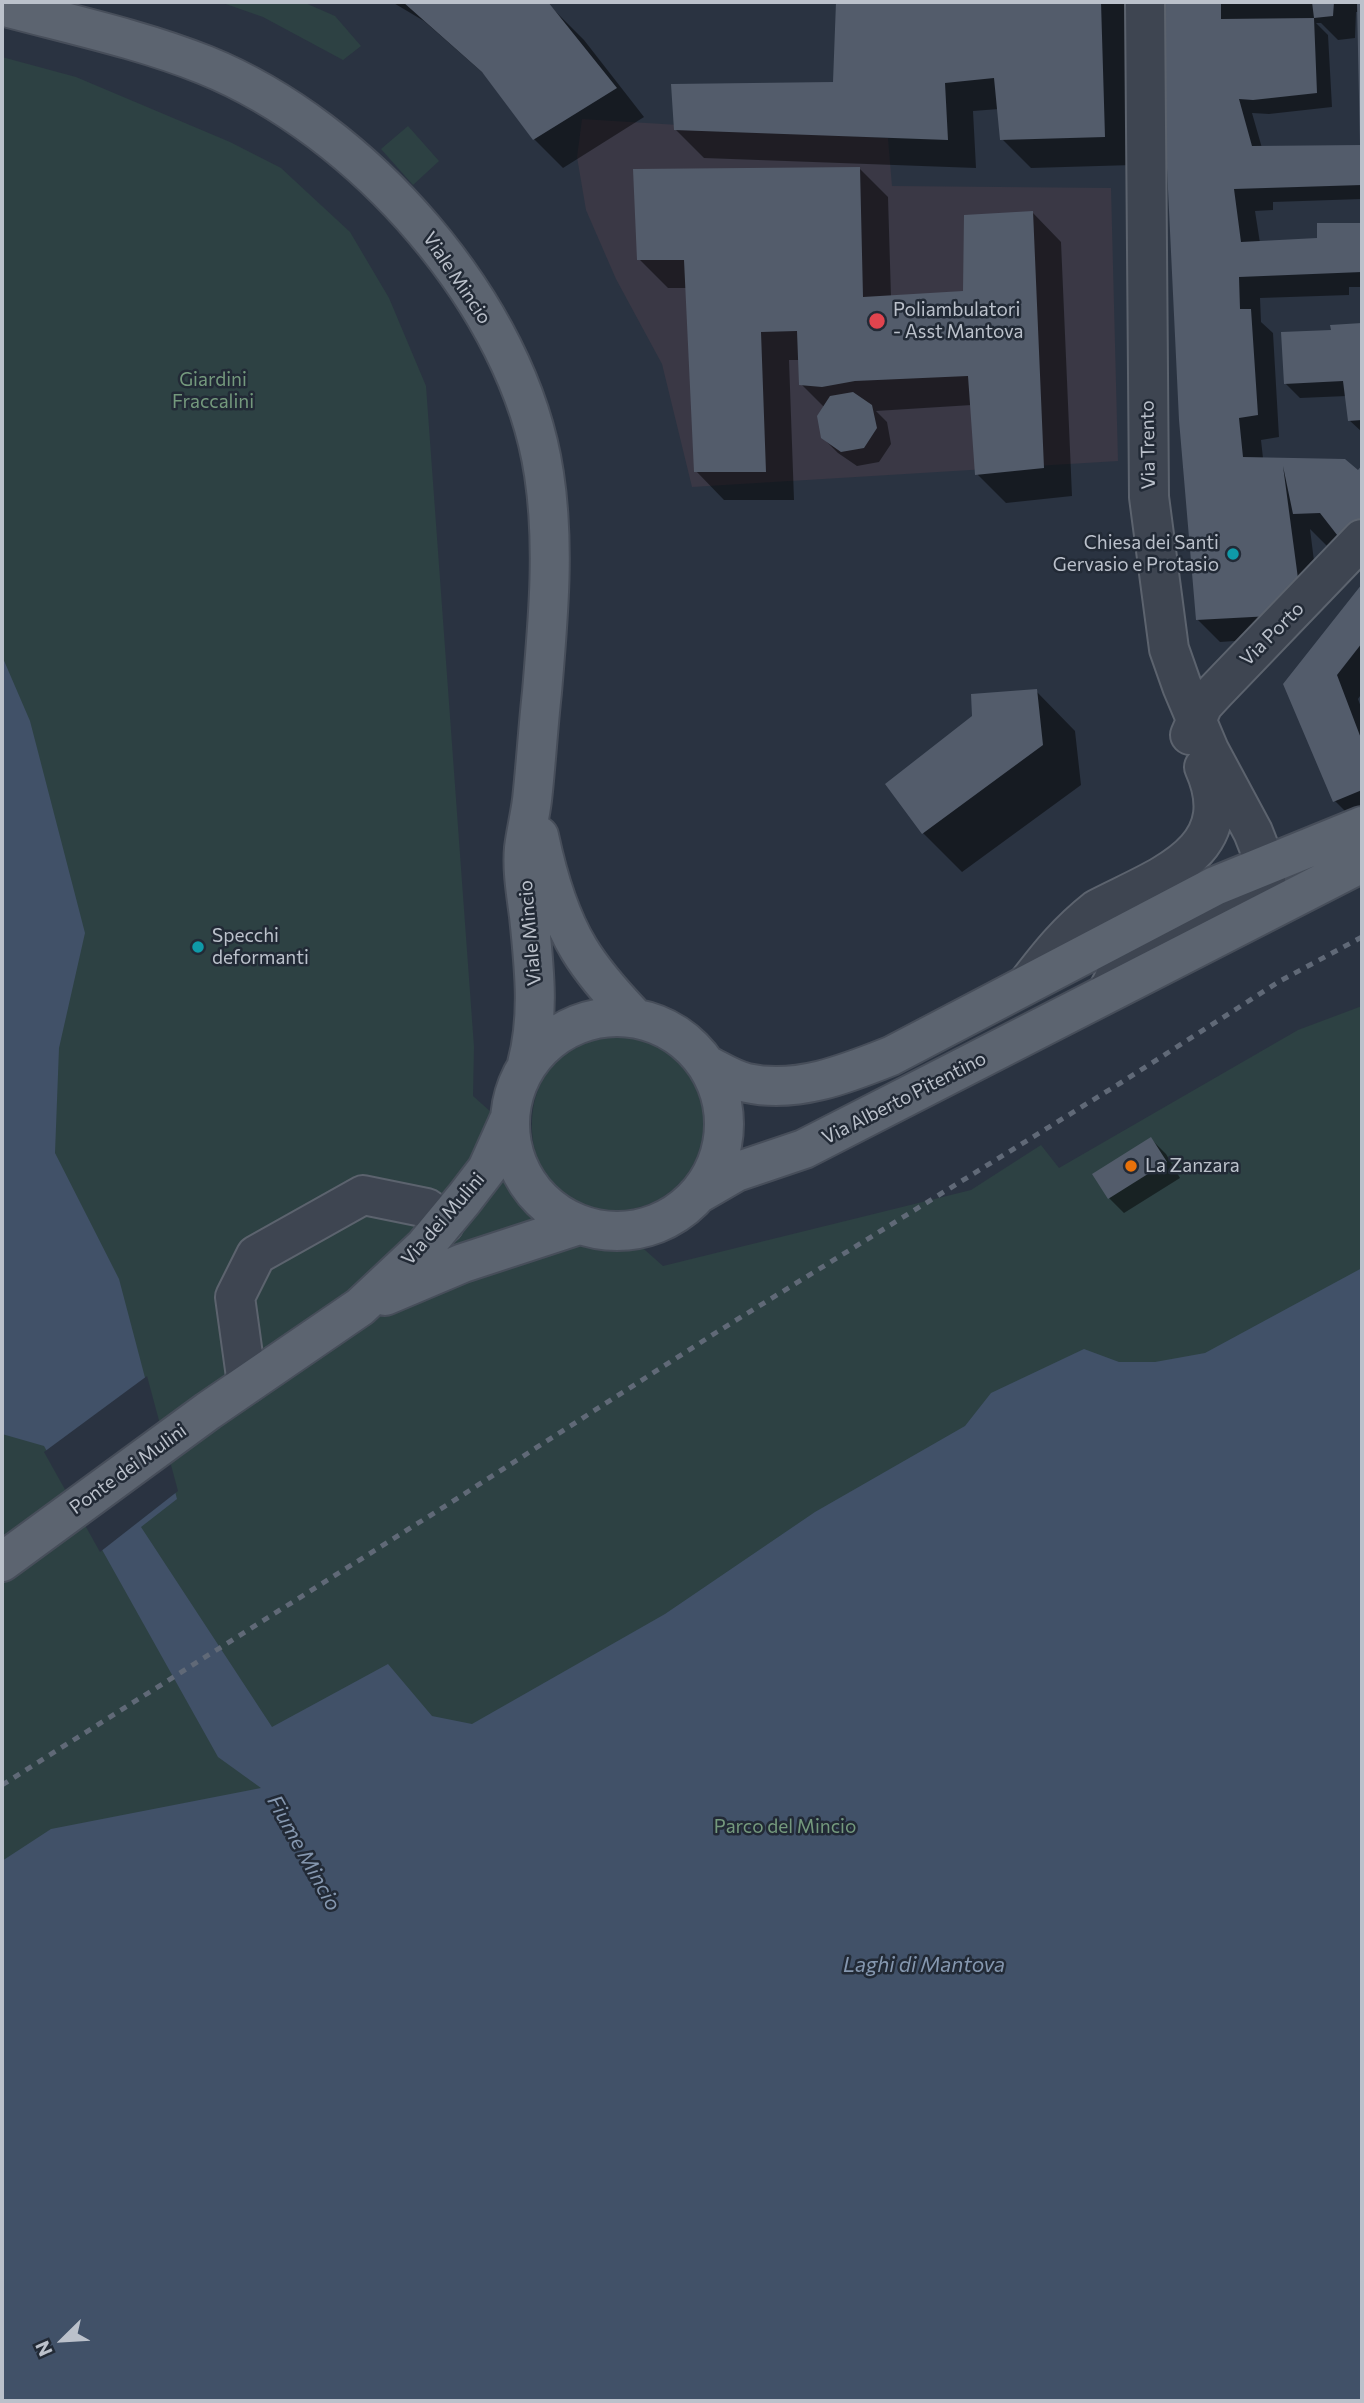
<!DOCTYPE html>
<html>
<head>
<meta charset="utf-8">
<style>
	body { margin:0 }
	#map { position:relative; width:1364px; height:2403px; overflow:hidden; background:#2a3341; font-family:Commissioner,sans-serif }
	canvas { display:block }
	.frame { position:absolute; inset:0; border:4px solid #bbc1cb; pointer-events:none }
	.north { position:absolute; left:28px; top:2305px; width:70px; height:70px; -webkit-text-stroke:5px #222a36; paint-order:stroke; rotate:246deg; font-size:19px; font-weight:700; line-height:28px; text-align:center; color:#bbc1cb }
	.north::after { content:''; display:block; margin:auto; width:24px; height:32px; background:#bbc1cb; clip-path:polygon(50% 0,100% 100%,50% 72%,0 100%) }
</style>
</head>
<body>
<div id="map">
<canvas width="1364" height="2403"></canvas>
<div class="frame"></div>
<div class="north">N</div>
</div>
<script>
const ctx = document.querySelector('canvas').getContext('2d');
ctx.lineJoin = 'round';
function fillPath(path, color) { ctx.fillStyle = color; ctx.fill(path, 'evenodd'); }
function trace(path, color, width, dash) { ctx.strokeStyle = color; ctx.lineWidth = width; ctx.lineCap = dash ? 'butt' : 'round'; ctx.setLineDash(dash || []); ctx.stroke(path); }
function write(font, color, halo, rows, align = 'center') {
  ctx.font = font + ' Commissioner,sans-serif'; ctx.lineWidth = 5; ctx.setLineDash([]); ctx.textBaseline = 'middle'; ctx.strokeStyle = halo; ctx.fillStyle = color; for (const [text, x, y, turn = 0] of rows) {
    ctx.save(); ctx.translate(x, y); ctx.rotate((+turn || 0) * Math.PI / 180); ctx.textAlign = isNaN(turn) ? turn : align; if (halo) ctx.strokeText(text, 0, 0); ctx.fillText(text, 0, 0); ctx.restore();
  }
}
fillPath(new Path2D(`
	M 582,119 L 888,138 L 892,186 L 1111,188 L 1118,461 L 692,487 L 662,364 L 616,279 L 586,210 L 577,157 Z`), '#3a3845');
fillPath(new Path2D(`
	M 220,2 L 303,2 L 335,16 L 361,46 L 343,60 L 263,17 Z
	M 2,57 L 76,77 L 230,142 L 281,168 L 350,232 L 389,298 L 426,386 L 474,1047 L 473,1096 L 535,1151 C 508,1024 676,995 702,1107 C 707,1129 701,1154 688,1173 C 667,1202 635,1214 600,1210 L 663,1266 L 971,1190 L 1041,1145 L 1059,1168 L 1298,1030 L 1362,1006 L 1362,2401 L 2,2401 Z
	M 408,126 L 439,161 L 413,185 L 381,149 Z`), '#2d4143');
fillPath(new Path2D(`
	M 2,656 L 30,721 L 85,933 L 59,1048 L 55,1153 L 119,1279 L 177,1499 L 141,1527 L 272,1727 L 388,1664 L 432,1716 L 472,1724 L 665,1614 L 815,1512 L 965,1426 L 991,1393 L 1084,1349 L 1119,1362 L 1155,1362 L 1205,1353 L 1362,1268 L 1362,2401 L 2,2401 L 2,1861 L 51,1829 L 261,1788 L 218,1757 L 44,1446 L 2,1434 Z`), '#415168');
fillPath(new Path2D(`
	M 147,1376 L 178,1491 L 100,1552 L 44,1452 Z`), '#2a3341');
fillPath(new Path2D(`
	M 392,2 L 546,2 L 584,40 L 644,117 L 563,168 L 534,139 L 491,80 L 424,21 Z
	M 838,2 L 1129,2 L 1133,165 L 1031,168 L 1002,139 L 999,109 L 973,111 L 976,168 L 704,158 L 675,129 L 835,84 Z
	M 1164,2 L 1362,2 L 1362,199 L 1273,202 L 1273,210 L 1255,211 L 1260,243 L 1322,240 L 1318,225 L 1362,225 L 1362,287 L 1349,287 L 1349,295 L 1260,298 L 1261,322 L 1273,333 L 1279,437 L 1261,440 L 1263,458 L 1358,473 L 1362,468 L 1362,558 L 1334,553 L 1310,529 L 1320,609 L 1293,637 L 1220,642 L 1197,619 ZM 1356,12 L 1359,12 L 1362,146 L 1262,148 L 1252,113 L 1269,114 L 1332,107 L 1328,35 L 1316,23 L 1321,23 L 1338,40 L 1355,38 Z
	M 859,168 L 888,197 L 891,297 L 965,293 L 1033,213 L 1061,242 L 1072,496 L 1006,503 L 977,474 L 972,405 L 876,411 L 887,422 L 891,444 L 879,462 L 857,466 L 838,453 L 823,438 L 824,407 L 801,384 L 800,360 L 789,360 L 794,500 L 724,500 L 696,471 L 687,288 L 668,288 L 639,259 Z
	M 1362,324 L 1362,432 L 1349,420 L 1347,396 L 1300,398 L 1285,383 L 1332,331 L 1332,326 Z
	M 1362,587 L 1362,693 L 1358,699 L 1362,710 L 1362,821 L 1357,823 L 1335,801 L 1285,684 Z
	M 1036,691 L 1075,731 L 1081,785 L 962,872 L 923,833 Z
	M 1151,1139 L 1166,1154 L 1180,1178 L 1124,1213 L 1109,1198 Z`), '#0007');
fillPath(new Path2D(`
	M 403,2 L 548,2 L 617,88 L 533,140 L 482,72 Z
	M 836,2 L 1101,2 L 1105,137 L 1000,140 L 994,78 L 945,83 L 948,140 L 674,130 L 671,84 L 833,82 Z
	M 1162,2 L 1221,2 L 1221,19 L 1314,18 L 1317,93 L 1253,100 L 1239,99 L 1252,146 L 1362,145 L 1362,185 L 1234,189 L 1241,242 L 1317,238 L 1317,223 L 1362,223 L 1362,272 L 1239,277 L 1240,309 L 1251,309 L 1258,415 L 1239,418 L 1243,457 L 1345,459 L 1358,470 L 1362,465 L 1362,520 L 1341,540 L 1320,513 L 1293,514 L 1283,466 L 1299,586 L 1271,616 L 1196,620 L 1179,420 L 1166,147 Z
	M 1312,2 L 1334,2 L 1333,16 L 1314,18 Z
	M 1357,2 L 1362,2 L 1362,145 L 1360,145 Z
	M 860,167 L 863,297 L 963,291 L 964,215 L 1033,211 L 1044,468 L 975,475 L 968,376 L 855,381 L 822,387 L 799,385 L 797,331 L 761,332 L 766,472 L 694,472 L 684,260 L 637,260 L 633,169 Z
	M 1362,323 L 1362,420 L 1348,421 L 1343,381 L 1284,384 L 1281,332 L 1331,330 L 1330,325 Z
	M 853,392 L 872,405 L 877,428 L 864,448 L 841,452 L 821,438 L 817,416 L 830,396 Z
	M 1362,584 L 1362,643 L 1337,675 L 1362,741 L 1362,790 L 1333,802 L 1283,684 Z
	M 1037,689 L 1043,745 L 922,834 L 885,784 L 972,716 L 971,694 Z
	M 1151,1137 L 1167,1162 L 1108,1199 L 1092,1174 Z`), '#535c6b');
const minor = new Path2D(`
	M 1190,735 L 1203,705 L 1215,692 L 1362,539
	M 1028,983 C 1051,953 1068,932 1097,909 C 1158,877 1242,852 1204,767
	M 1107,993 L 1117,973 L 1132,958 L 1250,899 L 1260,892 L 1266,880 L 1266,865 L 1253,832 L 1209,750 L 1182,686 L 1169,649 L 1149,497 L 1145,2
	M 247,1384 L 235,1297 L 256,1255 L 363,1195 L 427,1208 L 444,1224`);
const major = new Path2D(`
	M 2,6 C 69,24 140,39 205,65 C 361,128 519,304 544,474 C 555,546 548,620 542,692 C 538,728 536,764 532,800 C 530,816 526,832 524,848 C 522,870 526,893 529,916 C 534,966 540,1015 527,1064
	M 539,836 C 547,874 559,916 579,949 C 594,974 614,996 634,1017
	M510 1124a107 107 0 1 1 214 0a107 107 0 1 1-214 0Z
	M 707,1065 C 719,1071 733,1080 747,1083 C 796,1094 846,1074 891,1056 L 1215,886 L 1362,826
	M 698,1194 L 736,1172 L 804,1149 L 1362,863
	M 385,1296 L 463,1263 L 579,1225
	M 2,1562 L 208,1411 L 360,1307 L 425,1246 L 464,1199 L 487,1169 L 509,1120`);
trace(minor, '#5c636e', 42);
trace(major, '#474e5a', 42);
trace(minor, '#3e4551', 38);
trace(major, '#5c6470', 38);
trace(new Path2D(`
	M 2,1785 L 450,1503 L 717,1332 L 1122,1082 L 1280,981 L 1362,937`), '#606977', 5, [7, 7]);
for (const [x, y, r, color] of [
	[877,321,9,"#e0444e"],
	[1233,554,7,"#0f9aa8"],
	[198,947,7,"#0f9aa8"],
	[1131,1166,7,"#e8710a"]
]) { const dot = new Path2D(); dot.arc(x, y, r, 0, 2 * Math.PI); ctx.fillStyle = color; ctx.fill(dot); trace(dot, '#222a36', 2.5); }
write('19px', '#bbc1cb', '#222a36', [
	["Viale Mincio",457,278,56],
	["Via Trento",1148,445,-91],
	["Via Porto",1272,634,-45],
	["Viale Mincio",530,933,-95],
	["Via Alberto Pitentino",904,1098,-27],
	["Via dei Mulini",443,1219,-49],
	["Ponte dei Mulini",128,1469,-36]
]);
write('19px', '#bbc1cb', '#222a36', [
	["Poliambulatori",893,310],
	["- Asst Mantova",893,332],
	["Chiesa dei Santi",1219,543,"right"],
	["Gervasio e Protasio",1219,565,"right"],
	["Specchi",212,936],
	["deformanti",212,958],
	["La Zanzara",1145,1166]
], 'left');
write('19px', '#74997d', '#222a36', [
	["Giardini",213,380],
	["Fraccalini",213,402],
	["Parco del Mincio",785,1827]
]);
write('italic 21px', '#8597af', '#222a36', [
	["Fiume Mincio",304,1853,61],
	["Laghi di Mantova",924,1965]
]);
</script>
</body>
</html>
